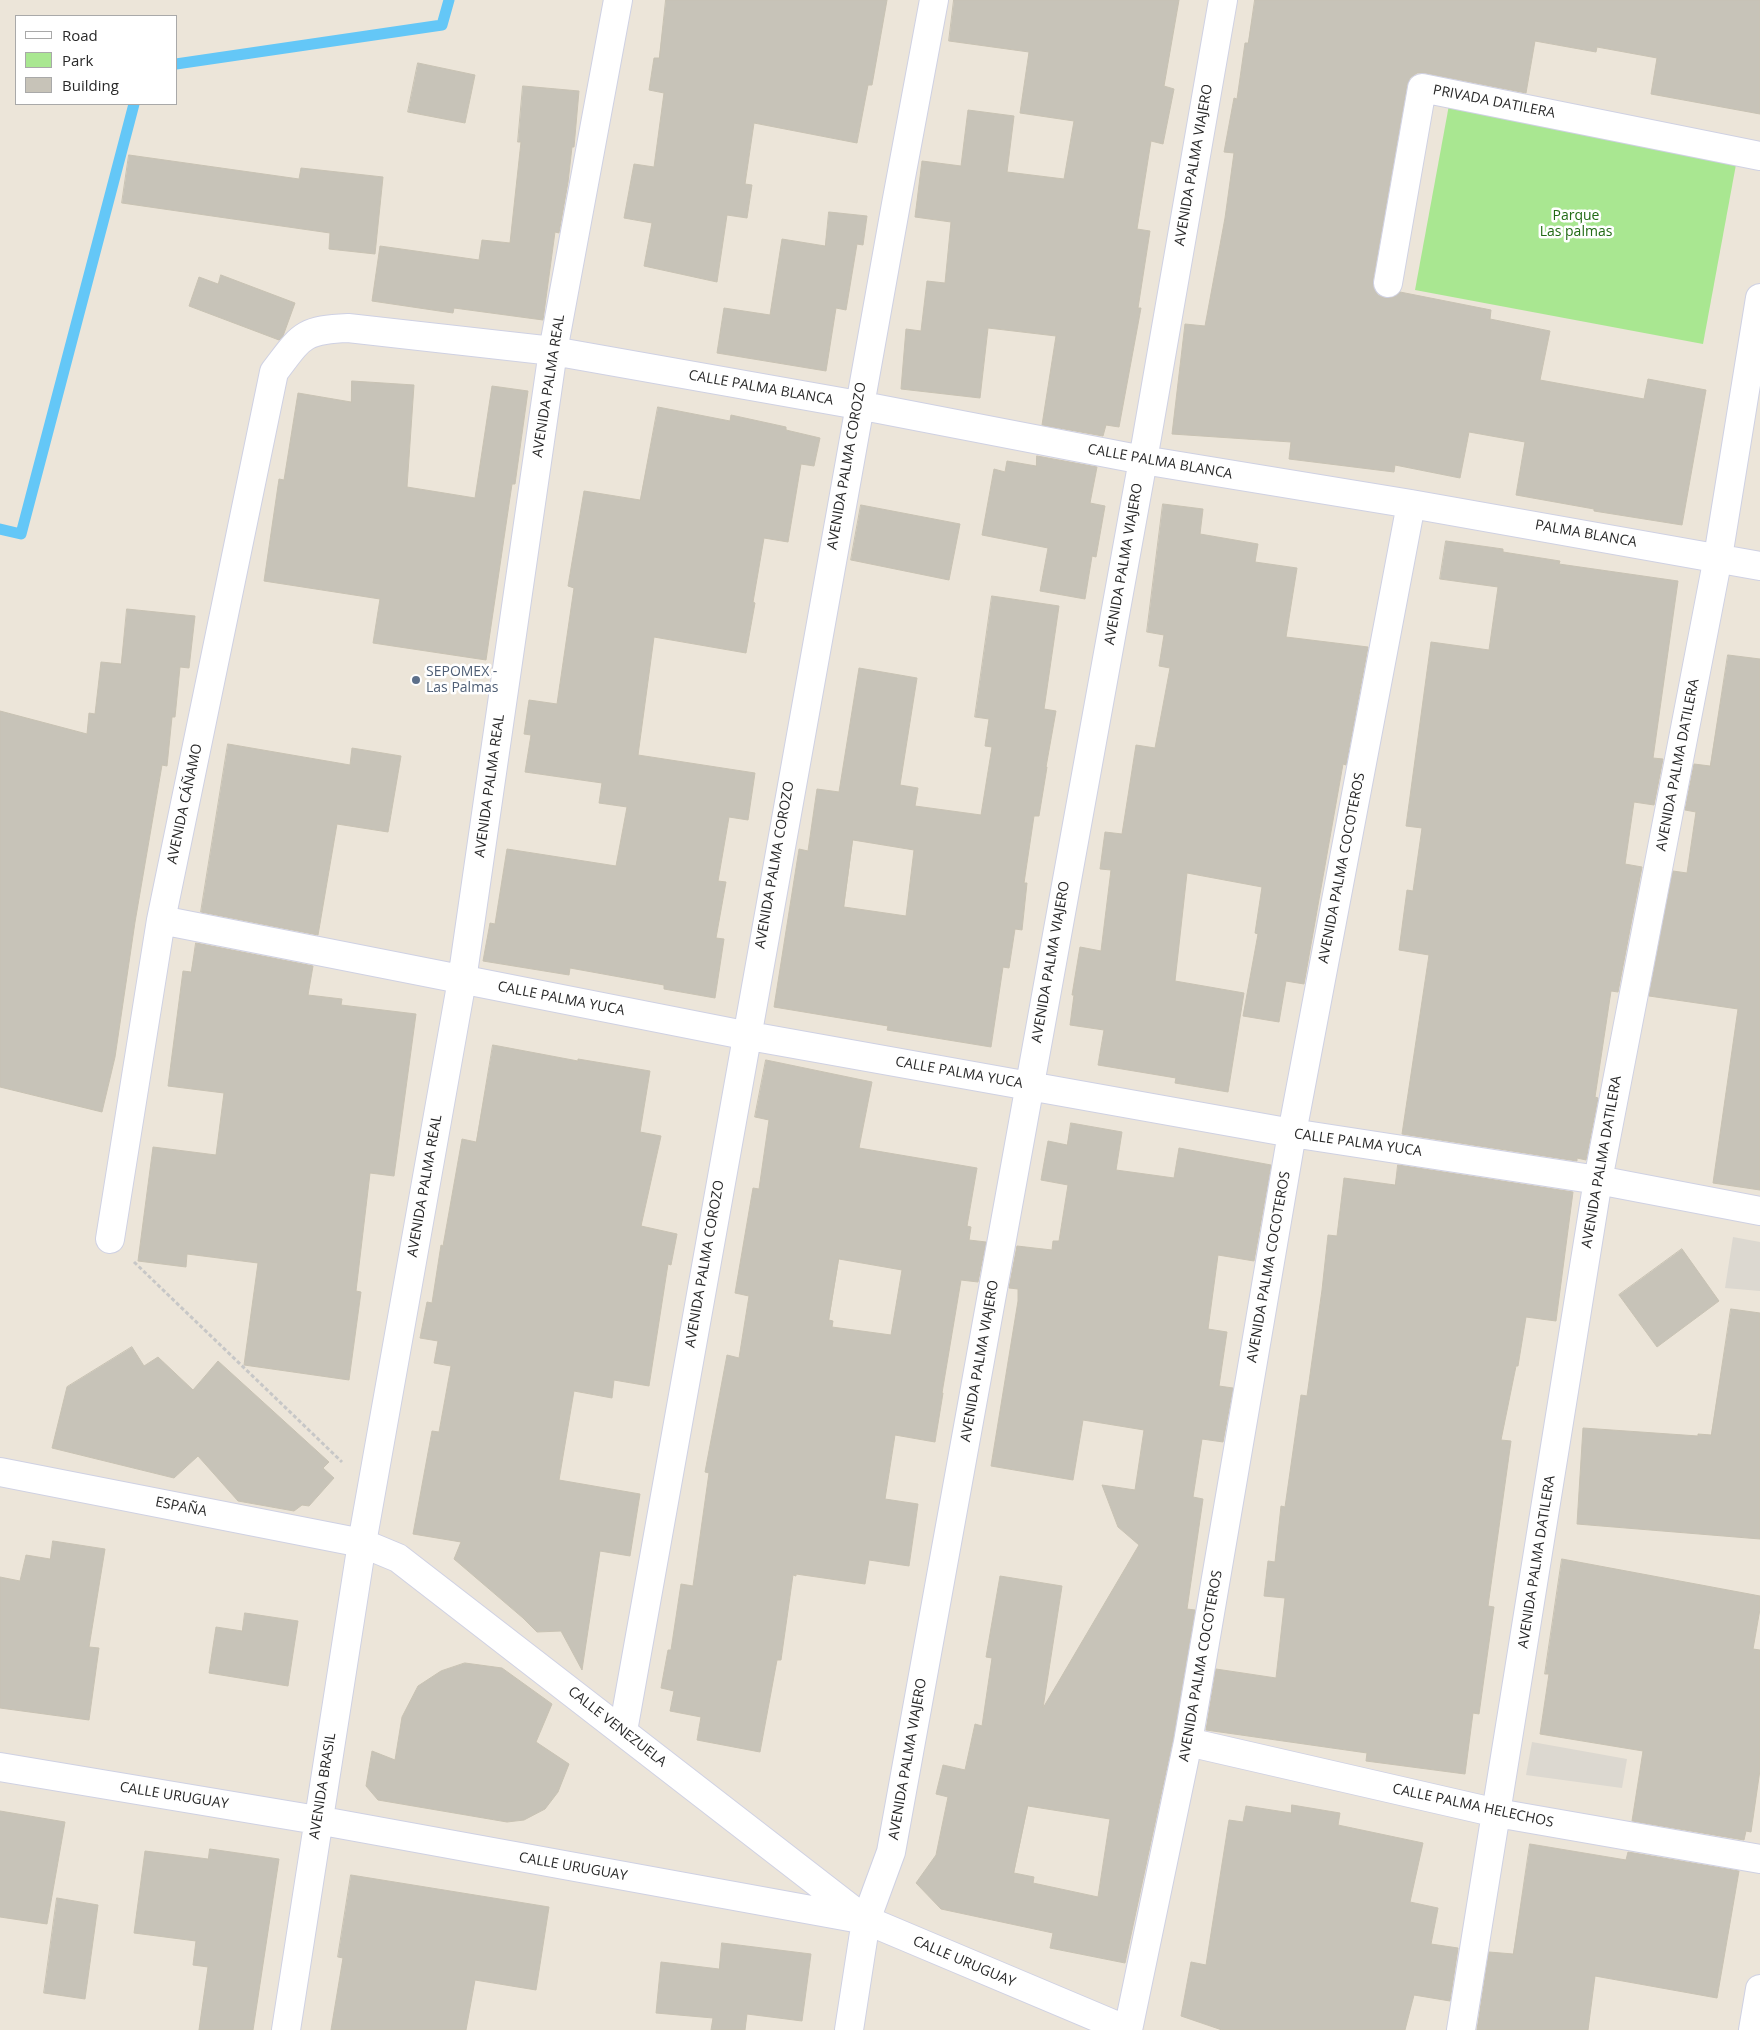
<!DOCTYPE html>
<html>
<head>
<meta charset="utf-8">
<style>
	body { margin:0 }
	#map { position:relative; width:1760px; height:2030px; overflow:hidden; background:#ece5d9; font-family:"Open Sans",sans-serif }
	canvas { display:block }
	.legend { position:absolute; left:15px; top:15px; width:162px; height:90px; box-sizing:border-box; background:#fff; border:1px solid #a9a9a9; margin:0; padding:6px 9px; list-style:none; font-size:15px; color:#292929 }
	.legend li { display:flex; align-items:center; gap:10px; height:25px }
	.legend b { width:25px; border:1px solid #a9a9a9 }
</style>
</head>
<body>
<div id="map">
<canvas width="1760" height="2030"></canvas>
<ul class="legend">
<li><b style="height:6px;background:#fff"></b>Road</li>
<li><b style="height:14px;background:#a9e791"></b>Park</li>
<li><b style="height:14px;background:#c7c3b8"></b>Building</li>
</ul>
</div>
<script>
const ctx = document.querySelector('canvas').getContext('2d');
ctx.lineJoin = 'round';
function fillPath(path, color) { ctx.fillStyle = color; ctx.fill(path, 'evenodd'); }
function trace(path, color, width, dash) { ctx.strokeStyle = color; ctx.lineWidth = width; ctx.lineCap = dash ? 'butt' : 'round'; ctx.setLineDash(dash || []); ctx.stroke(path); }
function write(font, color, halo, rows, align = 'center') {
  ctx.font = font + ' "Open Sans",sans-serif'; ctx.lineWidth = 5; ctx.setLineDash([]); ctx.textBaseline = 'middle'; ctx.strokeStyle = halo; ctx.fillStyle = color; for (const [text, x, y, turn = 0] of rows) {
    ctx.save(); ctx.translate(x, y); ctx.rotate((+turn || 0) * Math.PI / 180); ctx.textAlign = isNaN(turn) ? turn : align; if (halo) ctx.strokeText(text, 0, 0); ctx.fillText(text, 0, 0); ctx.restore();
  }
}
fillPath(new Path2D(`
	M 1449,105 L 1737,159 L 1703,344 L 1415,290 Z`), '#a9e791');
fillPath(new Path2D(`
	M 1733,1237 L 1760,1242 L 1760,1291 L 1725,1288 Z
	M 1532,1742 L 1627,1759 L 1622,1788 L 1526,1775 Z`), '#dcd8d0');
trace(new Path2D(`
	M 176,64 L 442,25 L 449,0
	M 0,529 L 21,534 L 134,104`), '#64c7f7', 11);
const building = new Path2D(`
	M 666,0 L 887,0 L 872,85 L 868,85 L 857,143 L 754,123 L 745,184 L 752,185 L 747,218 L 727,215 L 717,282 L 644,266 L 652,223 L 624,218 L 634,164 L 654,167 L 664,93 L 649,90 L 654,58 L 659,58 Z
	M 954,0 L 1179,0 L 1164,86 L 1174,89 L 1163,144 L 1151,141 L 1137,229 L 1150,231 L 1138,308 L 1141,308 L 1119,427 L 1106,425 L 1103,436 L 1042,425 L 1056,336 L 988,328 L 980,398 L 901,389 L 906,329 L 921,331 L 927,281 L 945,283 L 951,222 L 915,217 L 922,161 L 961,166 L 968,110 L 1014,116 L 1007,172 L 1064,179 L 1074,121 L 1020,113 L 1029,52 L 949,41 Z
	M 1255,0 L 1760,0 L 1760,114 L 1651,94 L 1657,58 L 1597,47 L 1596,52 L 1535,41 L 1526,93 L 1425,73 L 1417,73 L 1410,78 L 1407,85 L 1373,280 L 1374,289 L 1378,295 L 1385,298 L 1394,297 L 1400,292 L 1491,310 L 1490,319 L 1550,331 L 1540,380 L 1644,399 L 1648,379 L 1706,390 L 1682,525 L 1594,511 L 1594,509 L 1516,495 L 1525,442 L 1469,432 L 1460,478 L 1395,465 L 1394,472 L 1289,459 L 1291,442 L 1172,434 L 1185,324 L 1205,326 L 1225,218 L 1234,153 L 1224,152 L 1234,98 L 1237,99 L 1245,43 L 1248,43 Z
	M 418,63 L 475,75 L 465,123 L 408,112 Z
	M 523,86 L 579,91 L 574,147 L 572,147 L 568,182 L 559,233 L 555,232 L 543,320 L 454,308 L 453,313 L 372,301 L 380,246 L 479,260 L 482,240 L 510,243 L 521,142 L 518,142 Z
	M 129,155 L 299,179 L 301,168 L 383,177 L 375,254 L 329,249 L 330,233 L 122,203 Z
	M 829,212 L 867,216 L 863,245 L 857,244 L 846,310 L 836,308 L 826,371 L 717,353 L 724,308 L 770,315 L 782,239 L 825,246 Z
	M 221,275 L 295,303 L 283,336 L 279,340 L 189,306 L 199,277 L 218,284 Z
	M 352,381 L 414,385 L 407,487 L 475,498 L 492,386 L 528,391 L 515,484 L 512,484 L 486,660 L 373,643 L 380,599 L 264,581 L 279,479 L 284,480 L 298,393 L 351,402 Z
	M 658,407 L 730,421 L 731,415 L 786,427 L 786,430 L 820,438 L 814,466 L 801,464 L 788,542 L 764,538 L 753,602 L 755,603 L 746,653 L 654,637 L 638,755 L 755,773 L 748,820 L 729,817 L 718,881 L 726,882 L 716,938 L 724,939 L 715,998 L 664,989 L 664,985 L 570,968 L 569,975 L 483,961 L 490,923 L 495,924 L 507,849 L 616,866 L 627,807 L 599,803 L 602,783 L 525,772 L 531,735 L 524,734 L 529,700 L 557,704 L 574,588 L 568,586 L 584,491 L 640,500 Z
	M 1037,456 L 1097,467 L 1090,503 L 1105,506 L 1096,557 L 1092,556 L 1085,599 L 1040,591 L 1048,548 L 982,535 L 994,469 L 1005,472 L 1007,461 L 1036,466 Z
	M 1163,504 L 1203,509 L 1200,534 L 1258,544 L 1255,562 L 1297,568 L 1286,637 L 1368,647 L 1346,765 L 1343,764 L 1304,984 L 1286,981 L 1279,1022 L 1243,1016 L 1258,934 L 1255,933 L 1262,887 L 1187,873 L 1175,981 L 1244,993 L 1228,1092 L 1175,1083 L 1176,1078 L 1098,1065 L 1104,1030 L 1070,1025 L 1074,995 L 1072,995 L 1080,947 L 1101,951 L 1111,870 L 1100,869 L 1105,832 L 1122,834 L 1136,745 L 1155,748 L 1170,668 L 1159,666 L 1164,635 L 1147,632 Z
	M 861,505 L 960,524 L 949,580 L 851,560 Z
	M 1446,541 L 1503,549 L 1503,552 L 1560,561 L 1559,564 L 1678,581 L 1653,758 L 1663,759 L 1654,805 L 1634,802 L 1625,864 L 1642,867 L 1618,992 L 1611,991 L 1595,1097 L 1598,1098 L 1586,1160 L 1577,1158 L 1577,1161 L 1402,1134 L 1429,955 L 1399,950 L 1407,890 L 1413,891 L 1422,828 L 1406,826 L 1431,642 L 1489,650 L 1498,587 L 1440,579 Z
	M 992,596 L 1059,606 L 1044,709 L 1056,711 L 1046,767 L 1047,767 L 1039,816 L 1034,816 L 1024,883 L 1027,883 L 1022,930 L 1015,929 L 1009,968 L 1003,967 L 991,1047 L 887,1030 L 888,1026 L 774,1007 L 799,849 L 808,851 L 817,789 L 839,792 L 859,668 L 917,678 L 900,785 L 918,788 L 915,806 L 981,815 L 992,747 L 985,746 L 989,719 L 975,717 ZM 853,840 L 914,850 L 906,916 L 844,907 Z
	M 127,609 L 195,616 L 189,668 L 180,667 L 175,717 L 172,717 L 167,766 L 162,765 L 135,922 L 115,1057 L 102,1112 L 0,1087 L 0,711 L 87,734 L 89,713 L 95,714 L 101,662 L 121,664 Z
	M 1728,655 L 1760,659 L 1760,1190 L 1713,1183 L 1738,1009 L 1649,996 L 1673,871 L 1687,873 L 1696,812 L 1685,810 L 1694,764 L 1710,766 Z
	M 228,744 L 350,765 L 352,748 L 401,756 L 388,832 L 337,824 L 318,935 L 201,912 Z
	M 196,943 L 313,966 L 308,995 L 342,999 L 341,1005 L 416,1014 L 394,1176 L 370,1173 L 356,1291 L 361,1292 L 349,1380 L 244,1365 L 258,1263 L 187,1254 L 186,1267 L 138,1261 L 153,1147 L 216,1155 L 224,1093 L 168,1086 L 183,971 L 191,972 Z
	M 493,1045 L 578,1061 L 578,1059 L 650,1071 L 640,1132 L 661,1136 L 641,1226 L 677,1234 L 671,1265 L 668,1264 L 649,1386 L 614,1380 L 612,1398 L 574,1391 L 559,1480 L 640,1494 L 630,1556 L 600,1551 L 582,1670 L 561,1631 L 537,1632 L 523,1618 L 454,1559 L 461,1542 L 413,1534 L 432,1431 L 439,1432 L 451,1366 L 434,1363 L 438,1341 L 420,1338 L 427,1302 L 432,1303 L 441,1245 L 443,1246 L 462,1139 L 476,1142 Z
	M 766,1060 L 872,1082 L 859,1148 L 977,1168 L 967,1226 L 971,1227 L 969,1240 L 986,1242 L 978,1282 L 961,1280 L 942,1393 L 943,1393 L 935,1442 L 895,1435 L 885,1499 L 918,1504 L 909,1566 L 869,1560 L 865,1584 L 796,1574 L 796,1576 L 793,1575 L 781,1660 L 777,1660 L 760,1752 L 697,1740 L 701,1717 L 670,1711 L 674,1691 L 661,1688 L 668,1650 L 671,1650 L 681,1584 L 693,1586 L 709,1473 L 705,1472 L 727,1355 L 739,1358 L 749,1296 L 735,1293 L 753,1188 L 759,1189 L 769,1120 L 755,1117 ZM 839,1259 L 902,1270 L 891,1335 L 832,1327 L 833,1321 L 829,1320 Z
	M 1071,1123 L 1122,1132 L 1116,1170 L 1174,1178 L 1179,1148 L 1271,1165 L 1254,1261 L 1218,1255 L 1208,1329 L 1227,1332 L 1219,1386 L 1233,1388 L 1223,1442 L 1202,1439 L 1193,1497 L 1203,1499 L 1187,1609 L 1195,1610 L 1173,1739 L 1125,1963 L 1050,1948 L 1053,1933 L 941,1909 L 916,1883 L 936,1855 L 948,1797 L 936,1794 L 943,1765 L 965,1770 L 975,1724 L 982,1726 L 992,1658 L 986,1657 L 1000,1576 L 1062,1586 L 1043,1708 L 1139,1545 L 1118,1527 L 1102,1485 L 1135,1490 L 1144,1430 L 1083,1420 L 1073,1480 L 991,1466 L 1018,1301 L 1018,1289 L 1009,1288 L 1017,1246 L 1052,1250 L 1053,1241 L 1059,1241 L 1068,1185 L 1041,1180 L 1048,1141 L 1067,1145 ZM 1028,1806 L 1110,1819 L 1098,1897 L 1033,1883 L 1034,1877 L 1014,1873 Z
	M 1398,1165 L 1573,1192 L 1556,1321 L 1526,1317 L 1518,1366 L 1516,1366 L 1501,1440 L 1511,1441 L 1488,1606 L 1494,1607 L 1479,1714 L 1473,1713 L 1465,1774 L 1366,1761 L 1367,1753 L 1206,1730 L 1216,1669 L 1276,1678 L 1285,1598 L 1264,1596 L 1268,1561 L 1275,1562 L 1281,1506 L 1285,1507 L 1301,1395 L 1307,1396 L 1322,1290 L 1328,1235 L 1337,1236 L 1344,1178 L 1395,1185 Z
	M 1682,1249 L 1719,1301 L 1657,1347 L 1619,1295 Z
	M 1731,1309 L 1760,1313 L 1760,1539 L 1577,1524 L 1583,1428 L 1698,1436 L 1698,1434 L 1711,1435 Z
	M 132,1347 L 144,1366 L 158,1357 L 193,1390 L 218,1361 L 329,1462 L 323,1468 L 334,1478 L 309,1506 L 302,1505 L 294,1511 L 238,1501 L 198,1456 L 174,1478 L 52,1448 L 67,1387 Z
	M 53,1541 L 105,1549 L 89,1647 L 99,1648 L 89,1720 L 0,1708 L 0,1577 L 20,1581 L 26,1555 L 50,1559 Z
	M 1562,1559 L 1760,1596 L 1760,1609 L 1753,1649 L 1760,1650 L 1760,1770 L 1751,1832 L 1746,1831 L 1744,1840 L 1632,1821 L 1643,1751 L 1540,1734 L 1549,1674 L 1545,1674 Z
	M 245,1613 L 298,1621 L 288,1686 L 209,1673 L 216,1627 L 242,1631 Z
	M 465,1663 L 502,1668 L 552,1704 L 536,1742 L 569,1764 L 558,1792 L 545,1809 L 524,1820 L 507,1822 L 378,1800 L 366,1786 L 372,1751 L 395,1760 L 402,1717 L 418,1686 L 441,1671 Z
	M 1292,1805 L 1340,1813 L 1338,1825 L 1423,1843 L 1410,1902 L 1438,1908 L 1431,1944 L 1458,1948 L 1450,2001 L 1414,1995 L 1405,2030 L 1222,2030 L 1181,2016 L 1191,1962 L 1206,1965 L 1229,1820 L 1243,1822 L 1246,1806 L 1291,1813 Z
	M 0,1811 L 65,1822 L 47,1924 L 0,1917 Z
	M 1530,1844 L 1626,1860 L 1628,1852 L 1739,1871 L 1717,1998 L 1595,1976 L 1588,2030 L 1477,2030 L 1489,1952 L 1513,1954 Z
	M 210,1849 L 279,1859 L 253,2030 L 199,2030 L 208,1967 L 193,1965 L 196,1941 L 134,1933 L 145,1851 L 208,1859 Z
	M 351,1875 L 549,1907 L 536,1990 L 475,1980 L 466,2030 L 331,2030 L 343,1958 L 338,1957 Z
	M 57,1898 L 98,1905 L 85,1999 L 44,1993 Z
	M 722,1943 L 811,1954 L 802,2021 L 747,2014 L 745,2030 L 711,2030 L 713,2018 L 656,2013 L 661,1962 L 719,1969 Z`);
fillPath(building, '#c7c3b8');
trace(building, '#c8c2b3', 1);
const minor = new Path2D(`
	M 1388,283 L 1422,88 L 1760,156
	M 161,920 L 744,1035 L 1292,1133 L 1598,1180 L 1760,1211
	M 110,1239 L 161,920 L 274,372 C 301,337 301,330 348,328 L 553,351 L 858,405 L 1143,460 L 1411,504 L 1760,566
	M 0,1472 L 362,1543 L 398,1558 L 863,1918
	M 623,1731 C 724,1153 826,576 934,0
	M 1188,1742 L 1497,1813 L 1760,1859
	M 0,1767 L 317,1820 L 866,1920 L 1127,2030
	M 286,2030 L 362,1543 L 462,980 L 553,351 L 618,0
	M 849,2030 L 866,1920 L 891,1852 L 1143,460 L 1223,0
	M 1128,2030 L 1188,1742 L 1292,1133 L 1411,504
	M 1461,2030 L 1598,1180 L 1718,557 L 1760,298
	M 1753,2030 L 1760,1989`);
trace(minor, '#cfd1e3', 30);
trace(new Path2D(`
	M 134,1262 L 342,1462`), '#c7c7c7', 3, [4, 2.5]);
trace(minor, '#fff', 28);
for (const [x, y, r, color] of [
	[416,680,5,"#5c6f8a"]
]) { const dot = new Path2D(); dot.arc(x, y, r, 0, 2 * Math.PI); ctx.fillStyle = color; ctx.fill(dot); trace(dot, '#fff', 2); }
write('14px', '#292929', '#fff', [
	["PRIVADA DATILERA",1494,102,11],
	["AVENIDA PALMA VIAJERO",1194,165,-80],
	["AVENIDA PALMA REAL",549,386,-81],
	["CALLE PALMA BLANCA",761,388,10],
	["CALLE PALMA BLANCA",1160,462,10],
	["AVENIDA PALMA COROZO",847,466,-80],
	["PALMA BLANCA",1586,534,10],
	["AVENIDA PALMA VIAJERO",1124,564,-80],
	["AVENIDA PALMA DATILERA",1678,765,-79],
	["AVENIDA PALMA REAL",490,786,-82],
	["AVENIDA CÁÑAMO",185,804,-78],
	["AVENIDA PALMA COROZO",775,865,-80],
	["AVENIDA PALMA COCOTEROS",1342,868,-79],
	["AVENIDA PALMA VIAJERO",1051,962,-80],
	["CALLE PALMA YUCA",561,999,11],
	["CALLE PALMA YUCA",959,1073,10],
	["CALLE PALMA YUCA",1358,1143,8],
	["AVENIDA PALMA DATILERA",1602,1162,-80],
	["AVENIDA PALMA REAL",425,1186,-80],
	["AVENIDA PALMA COROZO",705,1264,-80],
	["AVENIDA PALMA COCOTEROS",1269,1267,-80],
	["AVENIDA PALMA VIAJERO",980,1361,-80],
	["ESPAÑA",181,1507,11],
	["AVENIDA PALMA DATILERA",1537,1562,-81],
	["AVENIDA PALMA COCOTEROS",1201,1666,-80],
	["CALLE VENEZUELA",617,1727,38],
	["AVENIDA PALMA VIAJERO",908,1759,-80],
	["AVENIDA BRASIL",323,1786,-81],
	["CALLE URUGUAY",174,1796,9],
	["CALLE PALMA HELECHOS",1473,1806,12],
	["CALLE URUGUAY",573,1867,10],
	["CALLE URUGUAY",964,1962,23]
]);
write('14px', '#216a14', '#fff', [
	["Parque",1576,216],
	["Las palmas",1576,232]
]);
write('14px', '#4e5e75', '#fff', [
	["SEPOMEX -",426,672],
	["Las Palmas",426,688]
], 'left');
</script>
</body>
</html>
